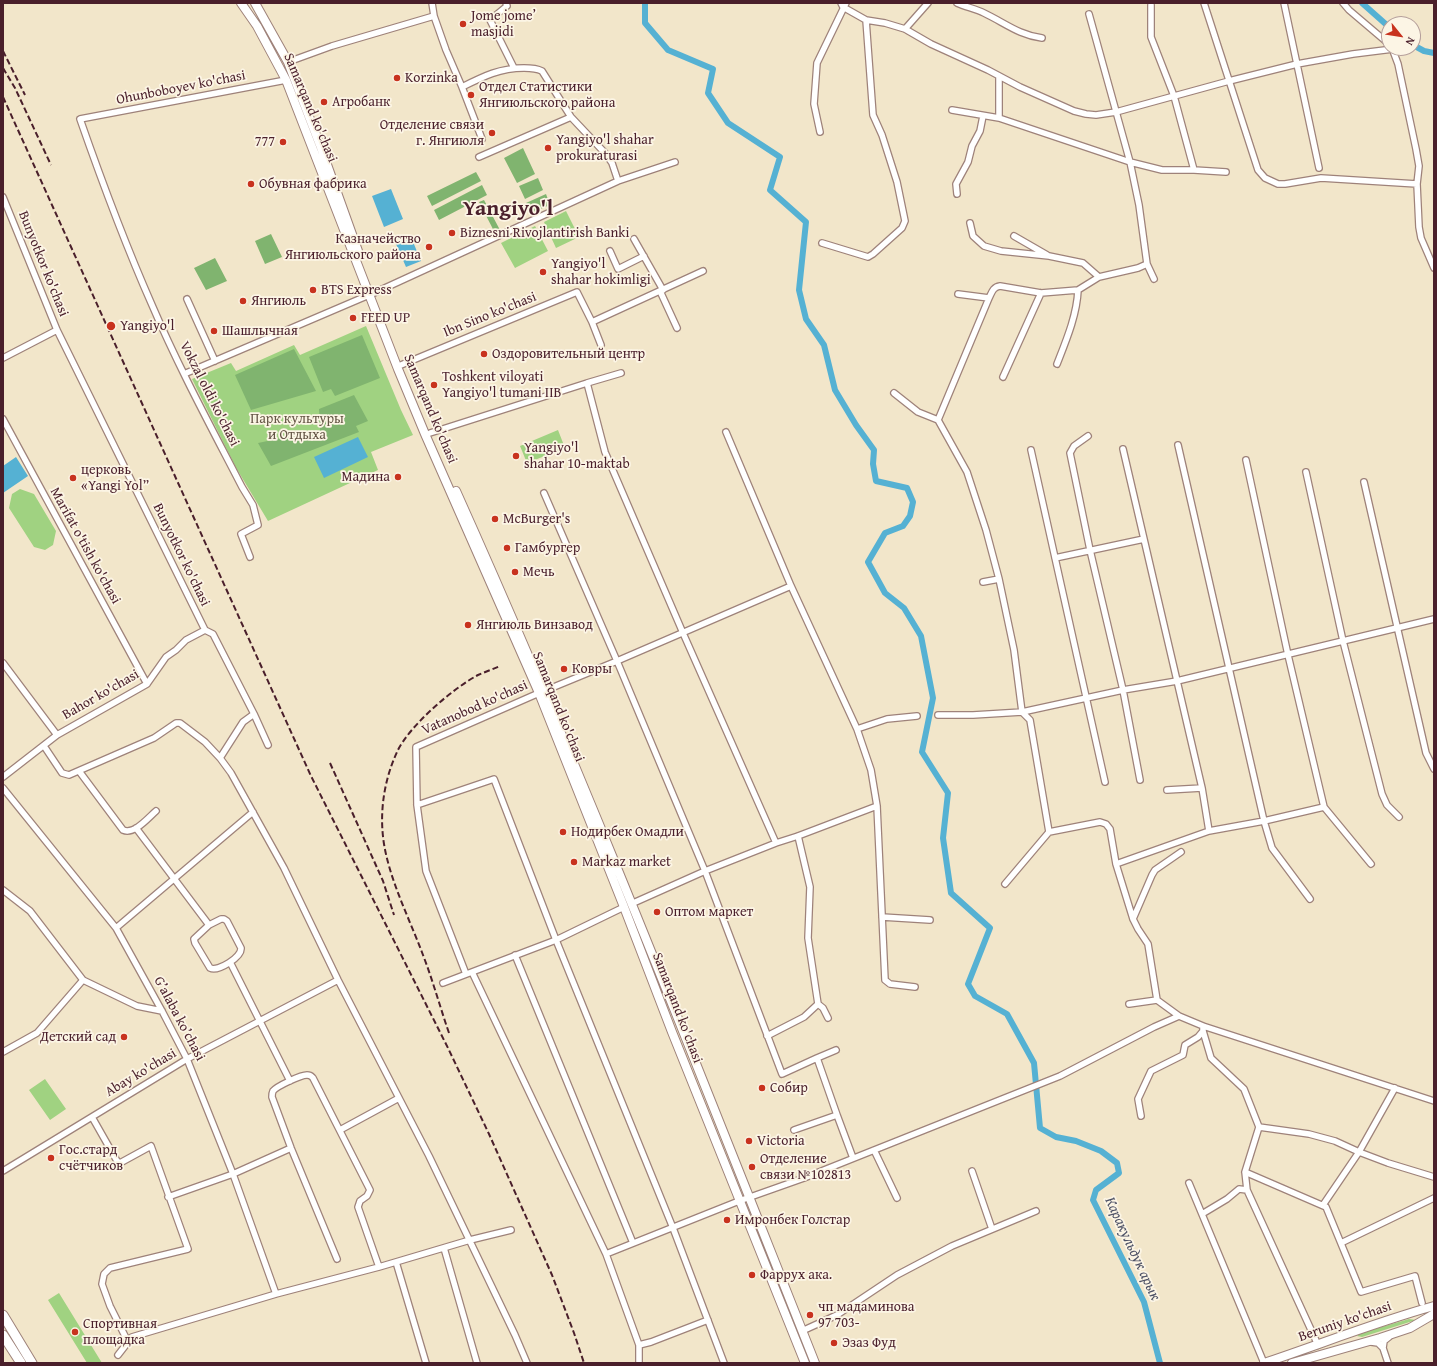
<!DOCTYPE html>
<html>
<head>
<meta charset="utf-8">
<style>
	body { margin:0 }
	#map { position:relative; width:1437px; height:1366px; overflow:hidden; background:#f2e6ca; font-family:"Gentium Book Plus",serif }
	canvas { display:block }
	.frame { position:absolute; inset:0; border:4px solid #4a1f2b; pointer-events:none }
	.north { position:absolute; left:1381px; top:16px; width:40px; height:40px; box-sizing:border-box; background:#fcf5e5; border:1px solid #b59f9b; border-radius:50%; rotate:120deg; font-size:11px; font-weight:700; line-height:16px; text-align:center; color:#4a1f2b }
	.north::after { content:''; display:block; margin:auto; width:14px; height:18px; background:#c8321e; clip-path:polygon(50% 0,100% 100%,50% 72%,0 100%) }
</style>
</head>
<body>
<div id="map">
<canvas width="1437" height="1366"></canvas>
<div class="frame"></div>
<div class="north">N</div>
</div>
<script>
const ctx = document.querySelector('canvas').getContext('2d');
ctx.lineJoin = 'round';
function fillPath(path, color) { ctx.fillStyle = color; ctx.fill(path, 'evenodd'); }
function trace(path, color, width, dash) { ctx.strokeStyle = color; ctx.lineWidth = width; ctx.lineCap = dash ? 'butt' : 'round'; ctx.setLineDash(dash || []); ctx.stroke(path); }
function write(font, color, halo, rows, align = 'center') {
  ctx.font = font + ' "Gentium Book Plus",serif'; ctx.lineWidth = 3.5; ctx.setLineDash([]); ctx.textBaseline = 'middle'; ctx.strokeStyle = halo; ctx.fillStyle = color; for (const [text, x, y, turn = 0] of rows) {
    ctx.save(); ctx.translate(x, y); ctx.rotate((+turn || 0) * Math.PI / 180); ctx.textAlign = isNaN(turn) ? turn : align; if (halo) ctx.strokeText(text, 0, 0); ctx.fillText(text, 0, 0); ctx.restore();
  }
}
fillPath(new Path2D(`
	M 566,211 L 579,237 L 556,248 L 544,222 Z
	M 535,226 L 548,251 L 515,268 L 501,243 Z
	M 366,326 L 401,410 L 413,435 L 371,452 L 378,470 L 268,521 L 235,466 L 192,379 L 231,363 L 236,371 L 294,345 L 300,355 Z
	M 558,430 L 565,448 L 527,463 L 520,446 Z
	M 20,489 L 34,494 L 56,531 L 53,545 L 45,550 L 34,547 L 9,508 L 12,494 Z
	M 45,1079 L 66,1109 L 50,1120 L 29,1090 Z
	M 59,1293 L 102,1363 L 87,1363 L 48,1300 Z
	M 1409,1319 L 1416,1320 L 1362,1337 L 1357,1336 L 1361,1333 Z`), '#a0d281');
fillPath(new Path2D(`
	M 523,148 L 535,174 L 517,183 L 504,158 Z
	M 476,172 L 481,181 L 432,206 L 427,196 Z
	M 538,178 L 543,190 L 525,199 L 519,186 Z
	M 482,185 L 487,195 L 439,220 L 434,210 Z
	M 546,194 L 550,205 L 531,213 L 526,203 Z
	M 484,200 L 500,230 L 495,233 L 479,202 Z
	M 271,234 L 282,257 L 265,264 L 255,241 Z
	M 215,258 L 227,281 L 206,290 L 194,268 Z
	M 362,335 L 380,378 L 335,396 L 331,389 L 323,392 L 309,357 Z
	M 294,349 L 316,391 L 251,410 L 235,375 Z
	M 354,395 L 368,421 L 356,426 L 359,432 L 271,466 L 258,443 L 320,430 L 319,409 Z`), '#80b46f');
fillPath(new Path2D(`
	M 391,189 L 403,219 L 384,227 L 372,196 Z
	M 411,237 L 421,261 L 406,267 L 396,244 Z
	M 358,437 L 368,457 L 324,478 L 314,457 Z
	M 16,457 L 28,476 L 3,493 L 3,466 Z`), '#55b1d3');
trace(new Path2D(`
	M 645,3 L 645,23 L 668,50 L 713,69 L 708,93 L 728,123 L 780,157 L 770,190 L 806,222 L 799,290 L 806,319 L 824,345 L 835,390 L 856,425 L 874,450 L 873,464 L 876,481 L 907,488 L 913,502 L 910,516 L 903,526 L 885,533 L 868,562 L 885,593 L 904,608 L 921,636 L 933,698 L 922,752 L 948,793 L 943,838 L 951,893 L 990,928 L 968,984 L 975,996 L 1007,1014 L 1034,1063 L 1040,1128 L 1056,1137 L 1076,1141 L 1101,1151 L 1117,1163 L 1119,1173 L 1096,1190 L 1093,1200 L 1144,1302 L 1160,1363
	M 1362,3 L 1389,27
	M 1413,45 L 1424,51 L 1434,53`), '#55b1d3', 6);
const minor = new Path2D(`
	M 506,3 L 507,6 L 490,20 L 514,68
	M 841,3 L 843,7 L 866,20 L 885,23 L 905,29 L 931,44 L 988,70 L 1020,87 L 1074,111 L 1086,114 L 1096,115 L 1116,112 L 1229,81 L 1297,64 L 1353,54 L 1393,49
	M 957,3 C 966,7 976,9 984,13 C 1005,23 1019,35 1042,38
	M 1204,3 L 1258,170 L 1265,178 L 1278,184 L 1285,184 L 1321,178 L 1417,184
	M 1284,3 L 1319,168
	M 1343,3 L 1349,10 L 1389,44
	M 1151,5 L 1151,37 L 1174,96 L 1194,170
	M 1089,14 L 1130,162 L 1139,205 L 1147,264 L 1154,279
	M 434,16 L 446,50 L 462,87 C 484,76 500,68 524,68 C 531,68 536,68 542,71 L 571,117 L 605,153 L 612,163 L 618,181
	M 905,29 L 928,3
	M 1392,48 L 1398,64 L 1416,149 L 1419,166 L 1417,184 L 1419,227 L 1421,238 L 1434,268
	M 288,62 L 332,46 L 434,16 L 432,3
	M 462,87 L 482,139
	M 952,110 L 999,118 L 1130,162 L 1162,170 L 1194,170 L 1226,172
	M 999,118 L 999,76
	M 820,132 L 814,104 L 817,63 L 846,3
	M 479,157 L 571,117
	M 957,194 L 956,184 L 968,162 L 972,146 L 980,131 L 983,116
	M 3,197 L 57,330 L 205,630 L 213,634 L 254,714 L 243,722 L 220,758
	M 970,223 L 973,236 L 984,246 L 1001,251 L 1049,256 L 1083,263 L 1099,277
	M 1014,236 L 1047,255
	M 634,239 L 663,290
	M 822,243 L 868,257 L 873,254 L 902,228 L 905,221 L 897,182 L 882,135 L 873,115 L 866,20
	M 610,251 L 618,269 L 644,256
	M 660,291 L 677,328
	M 374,293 L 618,181 L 675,162
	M 958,294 L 989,298
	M 187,299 L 215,361
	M 592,322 L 601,345
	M 3,358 L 57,330
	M 1057,364 C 1066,341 1077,315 1078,290
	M 401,365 L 577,292 L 592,322 L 703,271
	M 621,373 L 587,383 L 605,452 L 683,633 L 776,843
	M 184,374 L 369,295
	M 1003,377 L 1041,293
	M 894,393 L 918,412 L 938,420 L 967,472 L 986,530 L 999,579 L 1014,650 L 1022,712 L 1030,720 L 1049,832 L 1100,822 L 1106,824 L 1110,829 L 1116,864 L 1133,919 L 1138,929 L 1148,944 L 1157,1000
	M 3,419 L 147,684
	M 938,420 L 989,298 C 992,292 993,287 1000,286 L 1041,293 L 1078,290 L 1099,277 L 1138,268 L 1147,264
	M 726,432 L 791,586 L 857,729 L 871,770 L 877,806 L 885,980 L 890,984 L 915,987
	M 430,433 L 587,383
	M 1088,436 L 1074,446 L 1070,453 L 1090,550 L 1123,690 L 1140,780
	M 1178,445 L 1264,821 L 1272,848 L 1310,899
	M 1123,449 L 1202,788 L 1209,831
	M 1031,450 L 1105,782
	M 1246,460 L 1288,655 L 1324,807
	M 1306,472 L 1343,641 L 1382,794 L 1387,805 L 1399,817
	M 1364,482 L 1426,753 L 1434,769
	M 544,493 L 617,661 L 705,871 L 782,1074 L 817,1058
	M 250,557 L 241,534 L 258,525 L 253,505 L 242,487 C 211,427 179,368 152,305 C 125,244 102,182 80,119 L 286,80
	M 1055,558 L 1144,539
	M 983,582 L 999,579
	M 3,663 L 57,735
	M 544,691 L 617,661 L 791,586
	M 254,714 L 268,745
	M 938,715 L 973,715 L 1022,712 L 1123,690 L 1177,681 L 1434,619
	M 857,729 L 887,719 L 917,716
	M 44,746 L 62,773 L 69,775 L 154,738 L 176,723 L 180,723 L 205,742 L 220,758 L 231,773 L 284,868 L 338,980 L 429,1156 L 515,1335 L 527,1363
	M 79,771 L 123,830 C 134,835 148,818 156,811
	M 3,777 L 57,735 L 147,684 L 166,657 L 176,650 L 186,640 L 205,630
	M 3,788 L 116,928 L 162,1011 L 187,1059 L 233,1174 L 276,1294
	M 1167,790 L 1202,788
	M 417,805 L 494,779 L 556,940 L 673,1228 L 724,1363
	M 136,828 L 209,925
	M 798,836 L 810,887 L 808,938 L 818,1004
	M 1116,864 L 1209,831 L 1264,821 L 1324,807 L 1371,864
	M 1005,884 L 1049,832
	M 3,890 L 30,911 L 83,980 L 137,1006 L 162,1011
	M 631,904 L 705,871 L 776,843 L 798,836 L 877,806
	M 882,917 L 930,920
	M 221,919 L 224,919 L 227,921 L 241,948 C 242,957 218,972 210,968 L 195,943 L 194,939 L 209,925 Z
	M 1133,919 L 1152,875 L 1155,870 L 1181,852
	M 116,928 L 253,812
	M 515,955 L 633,1243
	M 230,962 L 290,1081
	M 472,972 L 606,1254 L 639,1345 L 639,1363
	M 466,974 L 426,871 L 417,805 L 416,747 L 539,693
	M 443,983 L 556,940 L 624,907
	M 1129,1004 L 1157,1000 L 1179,1016
	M 1203,1026 L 1203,1031 L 1211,1058 L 1244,1089 L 1259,1127 L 1245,1172 L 1247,1190 L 1318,1345
	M 767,1036 L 804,1017 L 818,1004 L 823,1008 L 828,1018
	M 836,1050 L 817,1058 L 837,1115
	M 3,1052 L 37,1033 L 83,980
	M 1141,1116 L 1138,1099 L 1151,1071 L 1183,1055 L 1185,1045 L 1198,1037 L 1203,1031
	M 92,1117 L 117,1161 L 120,1163 L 151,1146 L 188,1249 L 110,1268 L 104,1274 L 102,1284 L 110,1306 L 128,1342
	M 1259,1127 L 1309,1134 L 1335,1141 L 1359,1152 L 1388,1163 L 1434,1177
	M 340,1130 L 399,1098
	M 794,1130 L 837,1115 L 853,1158
	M 874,1150 L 897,1198
	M 3,1171 L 187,1059 L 338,980
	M 972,1171 L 992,1229
	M 1245,1172 L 1326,1207 L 1361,1292 L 1415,1276 L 1422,1303
	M 1189,1183 L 1264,1363
	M 168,1197 L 233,1174 L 291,1148
	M 1323,1205 L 1359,1152 L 1395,1088
	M 1202,1214 L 1227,1199 L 1239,1189 L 1247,1190
	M 1341,1243 L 1434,1198
	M 444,1248 L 477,1363
	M 606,1254 L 739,1201 L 804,1178 L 1060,1076 L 1154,1027 L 1179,1016 L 1203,1026 L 1434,1101
	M 337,1259 L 291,1148 L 272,1097 C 272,1094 272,1093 273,1091 C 277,1086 301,1075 307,1075 C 311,1075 311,1076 313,1078 L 370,1190 L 367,1196 L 360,1201 L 358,1207 L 379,1267
	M 396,1262 L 426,1363
	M 802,1331 L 837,1315 L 897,1275 L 952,1246 L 1036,1211
	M 1371,1342 L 1378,1343 L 1383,1348 L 1384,1341 L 1389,1337
	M 639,1345 L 651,1342 L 708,1320
	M 1383,1348 L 1388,1363
	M 118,1355 L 132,1337 L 276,1294 L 379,1267 L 470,1240 L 511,1230`);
const secondary = new Path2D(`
	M 241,3 L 257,26 L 286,80 L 398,369 L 425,434 L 539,693 L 624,907 L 672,1032 L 805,1363
	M 255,3 L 288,62 L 320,145 L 358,251
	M 456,491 C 585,778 699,1071 815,1363
	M 1264,1363 C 1321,1344 1376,1322 1434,1306
	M 1292,1363 L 1380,1338 L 1410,1328 L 1434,1314`);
const primary = new Path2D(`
	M 3,1315 L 32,1363
	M 3,1335 L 21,1363`);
trace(minor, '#9e827a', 8);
trace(secondary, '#9e827a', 10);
trace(primary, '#9e827a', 11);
trace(minor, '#fff', 5.5);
trace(secondary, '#fff', 8);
trace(primary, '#fff', 9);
trace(new Path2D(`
	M 3,51 L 25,95
	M 3,68 L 15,88 L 51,165
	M 3,97 L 311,776 L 448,1048 L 489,1134 L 552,1275 L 574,1333 L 584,1363
	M 330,763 L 383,881 L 394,915
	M 449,1033 C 440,1007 433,981 423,955 C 410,920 390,881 384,844 C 379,813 384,780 397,752 C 409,726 452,689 478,675 C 485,672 493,669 500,666`), '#4a1f2b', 2, [6, 3]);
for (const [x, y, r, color] of [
	[463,24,4,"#c8321e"],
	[397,78,4,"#c8321e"],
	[471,95,4,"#c8321e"],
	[324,102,4,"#c8321e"],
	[492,133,4,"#c8321e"],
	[283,142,4,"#c8321e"],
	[548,148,4,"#c8321e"],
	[251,184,4,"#c8321e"],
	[452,233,4,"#c8321e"],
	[429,247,4,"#c8321e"],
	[543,272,4,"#c8321e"],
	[313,290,4,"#c8321e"],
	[243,301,4,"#c8321e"],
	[353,318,4,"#c8321e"],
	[111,326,5,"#c8321e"],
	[214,331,4,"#c8321e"],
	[484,354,4,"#c8321e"],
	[434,385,4,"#c8321e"],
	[516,456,4,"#c8321e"],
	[398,477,4,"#c8321e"],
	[73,478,4,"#c8321e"],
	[495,519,4,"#c8321e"],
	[507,548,4,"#c8321e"],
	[515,572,4,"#c8321e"],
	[468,625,4,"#c8321e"],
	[564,669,4,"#c8321e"],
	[563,832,4,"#c8321e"],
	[574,862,4,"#c8321e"],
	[657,912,4,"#c8321e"],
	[124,1037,4,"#c8321e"],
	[762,1088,4,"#c8321e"],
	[749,1141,4,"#c8321e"],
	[51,1158,4,"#c8321e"],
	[752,1167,4,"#c8321e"],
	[727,1220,4,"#c8321e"],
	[752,1275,4,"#c8321e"],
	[810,1315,4,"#c8321e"],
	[75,1332,4,"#c8321e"],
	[834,1343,4,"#c8321e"]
]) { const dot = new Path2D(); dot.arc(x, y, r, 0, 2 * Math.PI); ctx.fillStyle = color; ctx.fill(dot); trace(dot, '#fcf5e5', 1.5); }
write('14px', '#4a1f2b', '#fcf5e5', [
	["Jome jome’",471,16],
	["masjidi",471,32],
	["Korzinka",405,78],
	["Отдел Статистики",479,87],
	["Янгиюльского района",479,103],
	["Агробанк",332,102],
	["Отделение связи",484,125,"right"],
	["г. Янгиюля",484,141,"right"],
	["Yangiyo'l shahar",556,140],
	["prokuraturasi",556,156],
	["777",275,142,"right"],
	["Обувная фабрика",259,184],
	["Biznesni Rivojlantirish Banki",460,233],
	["Казначейство",421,239,"right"],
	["Янгиюльского района",421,255,"right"],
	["Yangiyo'l",551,264],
	["shahar hokimligi",551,280],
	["BTS Express",321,290],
	["Янгиюль",251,301],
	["FEED UP",361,318],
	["Yangiyo'l",120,326],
	["Шашлычная",222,331],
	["Оздоровительный центр",492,354],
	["Toshkent viloyati",442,377],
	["Yangiyo'l tumani IIB",442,393],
	["Yangiyo'l",524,448],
	["shahar 10-maktab",524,464],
	["церковь",81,470],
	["«Yangi Yol”",81,486],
	["Мадина",390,477,"right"],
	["McBurger's",503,519],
	["Гамбургер",515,548],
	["Мечь",523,572],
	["Янгиюль Винзавод",476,625],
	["Ковры",572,669],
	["Нодирбек Омадли",571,832],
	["Markaz market",582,862],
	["Оптом маркет",665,912],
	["Детский сад",116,1037,"right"],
	["Собир",770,1088],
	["Victoria",757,1141],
	["Гос.стард",59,1150],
	["счётчиков",59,1166],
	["Отделение",760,1159],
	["связи №102813",760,1175],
	["Имронбек Голстар",735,1220],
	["Фаррух ака.",760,1275],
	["чп мадаминова",818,1307],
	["97 703-",818,1323],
	["Спортивная",83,1324],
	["площадка",83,1340],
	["Эзаз Фуд",842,1343]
], 'left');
write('14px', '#4a1f2b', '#fcf5e5', [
	["Ohunboboyev ko'chasi",181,88,-11],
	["Samarqand ko'chasi",310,108,67],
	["Bunyotkor ko'chasi",43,264,68],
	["Ibn Sino ko'chasi",490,315,-22],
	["Vokzal oldi ko'chasi",209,394,63],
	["Samarqand ko'chasi",430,409,67],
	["Marifat o'tish ko'chasi",85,546,61],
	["Bunyotkor ko'chasi",181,555,64],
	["Bahor ko'chasi",101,695,-30],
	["Samarqand ko'chasi",558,707,68],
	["Vatanobod ko'chasi",475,708,-24],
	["Samarqand ko'chasi",677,1008,69],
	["G’alaba ko’chasi",179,1019,62],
	["Abay ko'chasi",141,1073,-31],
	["Beruniy ko'chasi",1345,1322,-19]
]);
write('14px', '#645545', '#fcf5e5', [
	["Парк культуры",297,419],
	["и Отдыха",297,435]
]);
write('italic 15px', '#4e5266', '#fcf5e5', [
	["Каракульдук арык",1132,1249,65]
]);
write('bold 22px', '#4a1f2b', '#fcf5e5', [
	["Yangiyo'l",508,209]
]);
</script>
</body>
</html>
